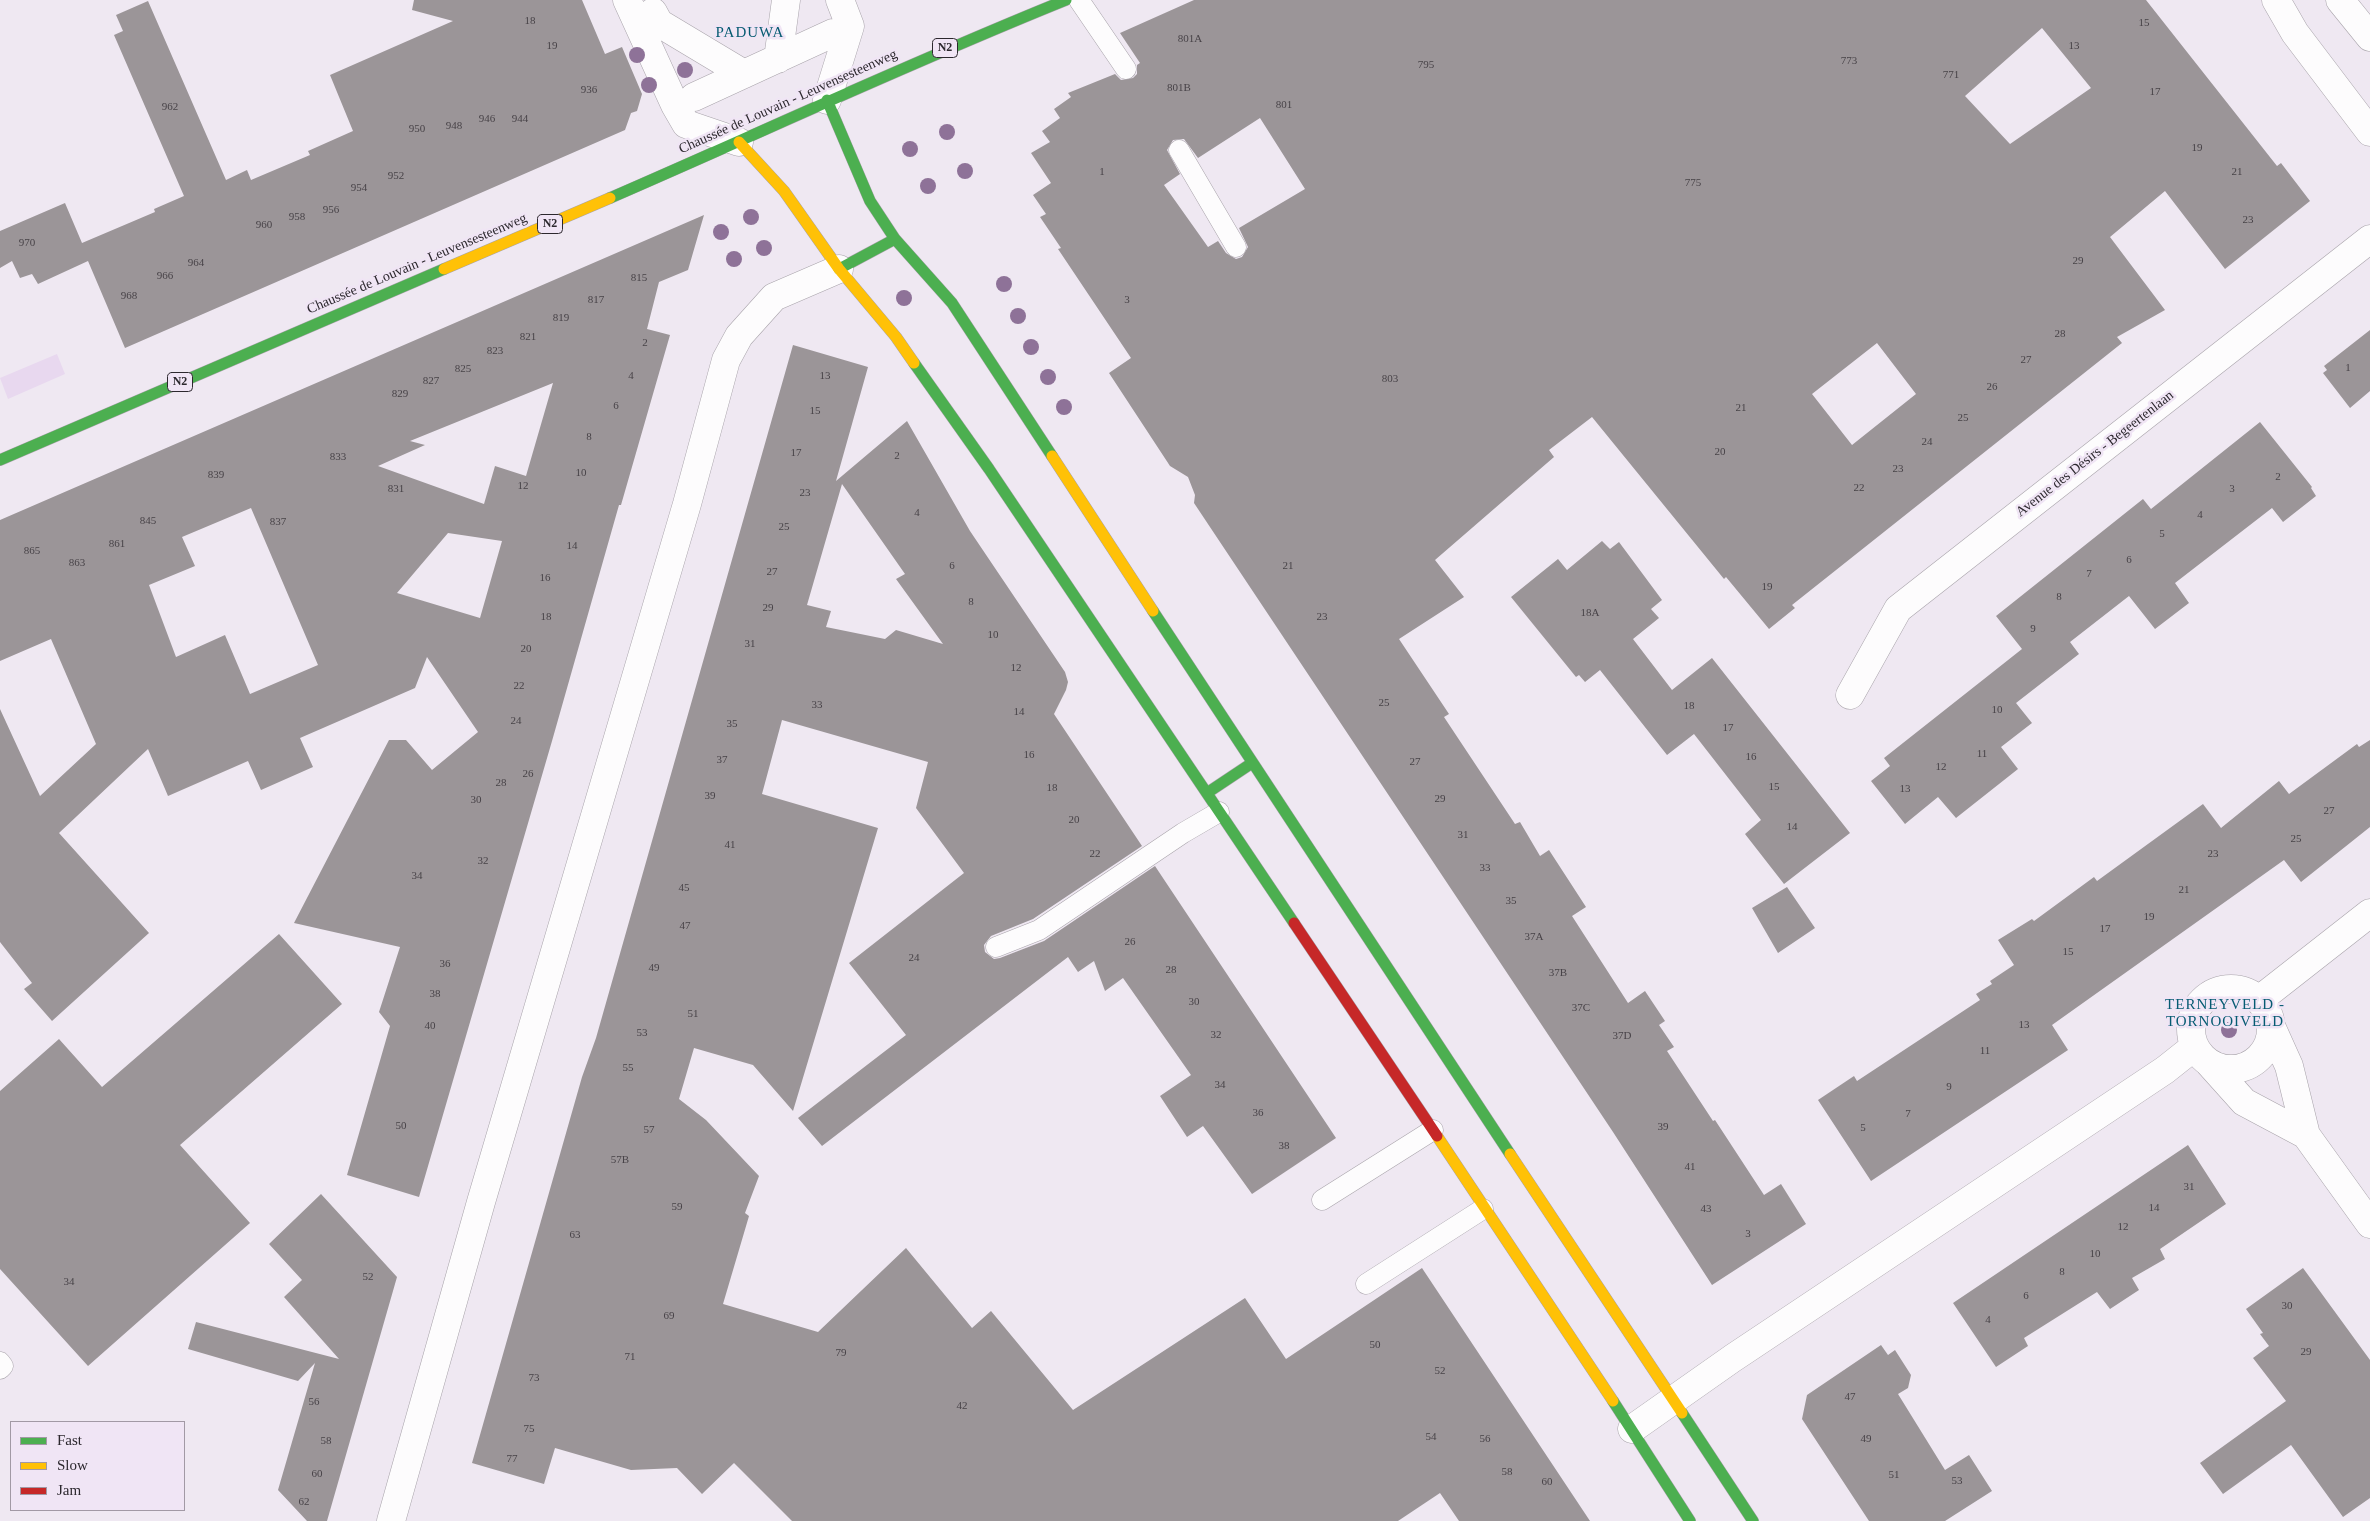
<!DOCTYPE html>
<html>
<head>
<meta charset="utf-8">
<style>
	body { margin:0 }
	#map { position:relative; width:2370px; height:1521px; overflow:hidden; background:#efe8f2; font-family:Georgia,serif }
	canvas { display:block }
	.legend { position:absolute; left:10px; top:1421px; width:175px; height:90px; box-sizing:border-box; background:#f0e5f5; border:1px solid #a299a5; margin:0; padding:6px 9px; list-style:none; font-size:15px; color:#2c282e }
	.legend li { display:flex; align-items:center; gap:10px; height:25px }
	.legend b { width:25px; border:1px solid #a299a5 }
</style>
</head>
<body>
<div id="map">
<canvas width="2370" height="1521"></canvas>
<ul class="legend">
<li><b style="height:6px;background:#4caf50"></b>Fast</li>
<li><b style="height:6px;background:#ffc107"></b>Slow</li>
<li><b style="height:6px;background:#c62828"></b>Jam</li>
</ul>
</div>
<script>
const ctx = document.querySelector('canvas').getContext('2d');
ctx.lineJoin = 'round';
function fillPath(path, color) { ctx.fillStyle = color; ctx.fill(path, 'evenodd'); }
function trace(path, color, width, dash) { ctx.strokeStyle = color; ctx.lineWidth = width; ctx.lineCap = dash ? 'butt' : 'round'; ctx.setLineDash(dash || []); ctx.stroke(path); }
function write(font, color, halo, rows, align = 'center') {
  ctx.font = font + ' Georgia,serif'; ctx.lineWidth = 5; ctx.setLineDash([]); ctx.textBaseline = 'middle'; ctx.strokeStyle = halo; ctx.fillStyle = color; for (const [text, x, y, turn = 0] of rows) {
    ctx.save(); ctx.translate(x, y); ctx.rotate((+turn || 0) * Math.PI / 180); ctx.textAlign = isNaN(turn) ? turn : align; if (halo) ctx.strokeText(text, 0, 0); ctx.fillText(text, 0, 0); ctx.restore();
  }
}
fillPath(new Path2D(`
	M 57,354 L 65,374 L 8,399 L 0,378 Z`), '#e8d8ef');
fillPath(new Path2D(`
	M 414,0 L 582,0 L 605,54 L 622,47 L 642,94 L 637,111 L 631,113 L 625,130 L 125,348 L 88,261 L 38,284 L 32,274 L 20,278 L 12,261 L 0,268 L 0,231 L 65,203 L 82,243 L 155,212 L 154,209 L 184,196 L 114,35 L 123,31 L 116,15 L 148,1 L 226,180 L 247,170 L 251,180 L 310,155 L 308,151 L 353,131 L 330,75 L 453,21 L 412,10 Z
	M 1194,0 L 2146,0 L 2277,166 L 2281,163 L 2310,201 L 2225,269 L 2165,191 L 2110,237 L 2165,310 L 2117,337 L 2122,343 L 1792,605 L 1795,608 L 1769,629 L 1726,577 L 1724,579 L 1592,417 L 1549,450 L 1554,457 L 1435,560 L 1464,597 L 1399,639 L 1449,714 L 1444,717 L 1515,824 L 1520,822 L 1540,856 L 1549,850 L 1586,907 L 1572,916 L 1628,1003 L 1645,991 L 1665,1021 L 1659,1025 L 1674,1047 L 1667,1051 L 1713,1121 L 1715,1120 L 1764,1195 L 1781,1184 L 1806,1224 L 1712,1285 L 1613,1132 L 1194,503 L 1195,495 L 1188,477 L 1170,466 L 1109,373 L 1131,358 L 1058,249 L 1061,248 L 1040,217 L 1046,214 L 1033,195 L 1051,183 L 1031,153 L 1050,142 L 1042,131 L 1060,118 L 1054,109 L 1071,97 L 1068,93 L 1115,74 L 1121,80 L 1133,78 L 1137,74 L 1137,65 L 1140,63 L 1120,33 ZM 2042,28 L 2091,88 L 2010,144 L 1965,96 ZM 1260,118 L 1305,189 L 1239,228 L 1248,247 L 1242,257 L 1236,259 L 1226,253 L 1218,241 L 1208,247 L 1164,185 L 1180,174 L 1167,150 L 1173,140 L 1184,139 L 1198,158 ZM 1877,343 L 1916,394 L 1852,445 L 1812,394 Z
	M 704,215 L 688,270 L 659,282 L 647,329 L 670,335 L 621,505 L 619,505 L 552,741 L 419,1197 L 347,1175 L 390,1026 L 379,1012 L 400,947 L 294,923 L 389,740 L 406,740 L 432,770 L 478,732 L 427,657 L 415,688 L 300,738 L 313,767 L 261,790 L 248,761 L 168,796 L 148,749 L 59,833 L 149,933 L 52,1021 L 24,989 L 32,983 L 0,942 L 0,709 L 40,796 L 96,744 L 51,639 L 0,661 L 0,520 ZM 553,383 L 526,476 L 495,466 L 484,504 L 378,466 L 425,445 L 410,441 ZM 251,508 L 318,665 L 250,694 L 225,635 L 176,657 L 149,585 L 195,566 L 182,537 ZM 448,533 L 502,541 L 480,618 L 397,593 Z
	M 2370,330 L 2370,391 L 2350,408 L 2323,373 L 2327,370 L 2324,366 Z
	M 793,345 L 868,367 L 836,481 L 907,421 L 970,531 L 1065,672 L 1068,682 L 1066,690 L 1054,714 L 1142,846 L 1033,919 L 991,936 L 984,945 L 985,952 L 994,959 L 1000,958 L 1044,941 L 1155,866 L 1336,1138 L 1252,1194 L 1203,1126 L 1187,1137 L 1160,1096 L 1191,1075 L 1123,978 L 1105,991 L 1094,961 L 1078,972 L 1068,957 L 822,1146 L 798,1118 L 906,1035 L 849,963 L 964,873 L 916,808 L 928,762 L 782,720 L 762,794 L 878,828 L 793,1111 L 753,1065 L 694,1048 L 679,1099 L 706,1120 L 759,1176 L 745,1213 L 749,1216 L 723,1304 L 818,1332 L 906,1248 L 972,1328 L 991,1311 L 1073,1410 L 1245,1298 L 1286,1359 L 1422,1268 L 1590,1521 L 1459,1521 L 1440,1493 L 1398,1521 L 792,1521 L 734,1463 L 702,1494 L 677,1468 L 631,1470 L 555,1448 L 544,1484 L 472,1463 L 582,1077 L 596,1038 ZM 842,484 L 905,574 L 896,579 L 943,644 L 896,630 L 885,639 L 826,627 L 831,611 L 807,605 Z
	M 2260,422 L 2312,487 L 2311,488 L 2316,496 L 2283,522 L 2272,508 L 2175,583 L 2189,603 L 2155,629 L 2129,596 L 2070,642 L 2079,654 L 2016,703 L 2032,723 L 2001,747 L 2018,769 L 1956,818 L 1938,797 L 1905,824 L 1871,781 L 1890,766 L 1884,758 L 2022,649 L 1996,616 L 2143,499 L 2151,509 Z
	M 1602,541 L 1610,549 L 1619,542 L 1662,600 L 1651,609 L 1659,618 L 1633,639 L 1672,690 L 1712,658 L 1850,833 L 1784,884 L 1745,834 L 1761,820 L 1694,734 L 1667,755 L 1600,670 L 1585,682 L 1579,675 L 1576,677 L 1511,597 L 1558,559 L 1567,570 Z
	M 2370,740 L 2370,827 L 2301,882 L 2284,860 L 2052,1025 L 2068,1050 L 1871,1181 L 1818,1100 L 1854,1076 L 1857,1081 L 1980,1000 L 1976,994 L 1992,984 L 1990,981 L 2014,965 L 1998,940 L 2032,919 L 2034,921 L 2094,877 L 2097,881 L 2203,804 L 2221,828 L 2279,781 L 2289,794 L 2357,744 L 2359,747 Z
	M 1787,887 L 1815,928 L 1778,953 L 1752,908 Z
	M 279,934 L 342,1004 L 180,1145 L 250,1223 L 88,1366 L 0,1269 L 0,1091 L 59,1039 L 102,1087 Z
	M 2188,1145 L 2226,1204 L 2160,1249 L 2165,1259 L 2132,1278 L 2139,1290 L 2110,1309 L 2097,1292 L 2024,1338 L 2028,1346 L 1996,1367 L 1953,1303 Z
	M 321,1194 L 397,1277 L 327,1521 L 307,1521 L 278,1490 L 315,1363 L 298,1381 L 188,1349 L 196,1322 L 339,1359 L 284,1297 L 302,1280 L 269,1244 Z
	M 2303,1268 L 2370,1360 L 2370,1498 L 2343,1517 L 2291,1445 L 2223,1494 L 2200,1463 L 2286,1401 L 2253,1358 L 2269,1346 L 2260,1334 L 2263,1333 L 2246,1309 Z
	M 1881,1345 L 1888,1355 L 1895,1350 L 1911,1375 L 1908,1388 L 1898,1394 L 1945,1470 L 1969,1455 L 1992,1491 L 1945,1521 L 1869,1521 L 1802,1419 L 1807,1395 Z`), '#9b9598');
const lane = new Path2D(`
	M 1079,0 L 1126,69
	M 1179,150 L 1236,247
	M 996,947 L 1039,930 L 1183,833 L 1219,812
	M 1322,1200 L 1433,1130
	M 1366,1284 L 1483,1209
	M 0,1362 L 3,1366 L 0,1369`);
const street = new Path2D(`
	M 627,0 L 675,105 L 686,124 L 739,142
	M 2276,0 L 2295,33 L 2370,132
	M 2340,0 L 2370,37
	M 653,12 L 659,23 L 744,74
	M 778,59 L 786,0
	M 694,97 L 833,33
	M 827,100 L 850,26 L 840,0
	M 1850,695 L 1898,609 L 2370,239
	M2191 1029a40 40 0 1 1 80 0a40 40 0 1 1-80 0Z
	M 2259,1000 L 2370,913
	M 2271,1026 L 2289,1066 L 2306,1135 L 2370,1224
	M 2209,1063 L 2244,1102 L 2306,1135
	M 1632,1429 L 1733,1358 L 2165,1070 L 2194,1047
	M 391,1521 L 481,1202 L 687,504 L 726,360 L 739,336 L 774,297 L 839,269`);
const fast = new Path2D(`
	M 827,100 L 870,201 L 895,239 L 952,303 L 1052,456
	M 610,198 C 762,132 912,62 1066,0
	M 839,269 L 895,239
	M 914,363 L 989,469 L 1294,923
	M 0,460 L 444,269
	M 1153,611 L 1510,1154
	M 1207,793 L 1252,763
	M 1613,1401 L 1690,1521
	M 1682,1413 L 1753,1521`);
const slow = new Path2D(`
	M 739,142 L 784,191 L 839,269 L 896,337 L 914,363
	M 444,269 L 610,198
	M 1052,456 L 1153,611
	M 1437,1136 L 1613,1401
	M 1510,1154 L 1682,1413`);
const jam = new Path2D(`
	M 1294,923 L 1437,1136`);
trace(lane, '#a8a3aa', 21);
trace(street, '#a8a3aa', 29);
trace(fast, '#a8a3aa', 12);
trace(slow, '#a8a3aa', 12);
trace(jam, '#a8a3aa', 12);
trace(lane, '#fdfcfd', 20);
trace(street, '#fdfcfd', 28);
trace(fast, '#4caf50', 11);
trace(slow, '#ffc107', 11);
trace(jam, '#c62828', 11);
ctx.fillStyle = '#8e7298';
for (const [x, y] of [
	[637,55],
	[685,70],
	[649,85],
	[947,132],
	[910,149],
	[965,171],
	[928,186],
	[751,217],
	[721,232],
	[764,248],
	[734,259],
	[1004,284],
	[904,298],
	[1018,316],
	[1031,347],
	[1048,377],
	[1064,407],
	[2229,1030]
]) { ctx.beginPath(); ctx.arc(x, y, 8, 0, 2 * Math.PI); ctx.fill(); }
write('11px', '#484348', null, [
	["18",530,21],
	["15",2144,23],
	["801A",1190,39],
	["19",552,46],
	["13",2074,46],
	["773",1849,61],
	["795",1426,65],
	["771",1951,75],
	["801B",1179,88],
	["936",589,90],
	["17",2155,92],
	["801",1284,105],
	["962",170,107],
	["946",487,119],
	["944",520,119],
	["948",454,126],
	["950",417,129],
	["19",2197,148],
	["1",1102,172],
	["21",2237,172],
	["952",396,176],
	["775",1693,183],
	["954",359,188],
	["956",331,210],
	["958",297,217],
	["23",2248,220],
	["960",264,225],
	["970",27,243],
	["29",2078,261],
	["964",196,263],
	["966",165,276],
	["815",639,278],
	["968",129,296],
	["817",596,300],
	["3",1127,300],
	["819",561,318],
	["28",2060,334],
	["821",528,337],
	["2",645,343],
	["823",495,351],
	["27",2026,360],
	["1",2348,368],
	["825",463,369],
	["4",631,376],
	["13",825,376],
	["803",1390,379],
	["827",431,381],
	["26",1992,387],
	["829",400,394],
	["6",616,406],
	["21",1741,408],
	["15",815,411],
	["25",1963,418],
	["8",589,437],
	["24",1927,442],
	["20",1720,452],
	["17",796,453],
	["2",897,456],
	["833",338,457],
	["23",1898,469],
	["10",581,473],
	["839",216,475],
	["2",2278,477],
	["12",523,486],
	["22",1859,488],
	["831",396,489],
	["3",2232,489],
	["23",805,493],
	["4",917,513],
	["4",2200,515],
	["845",148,521],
	["837",278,522],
	["25",784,527],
	["5",2162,534],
	["861",117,544],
	["14",572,546],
	["865",32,551],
	["6",2129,560],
	["863",77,563],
	["6",952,566],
	["21",1288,566],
	["27",772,572],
	["7",2089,574],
	["16",545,578],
	["19",1767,587],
	["8",2059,597],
	["8",971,602],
	["29",768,608],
	["18A",1590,613],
	["18",546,617],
	["23",1322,617],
	["9",2033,629],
	["10",993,635],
	["31",750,644],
	["20",526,649],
	["12",1016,668],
	["22",519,686],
	["25",1384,703],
	["33",817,705],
	["18",1689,706],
	["10",1997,710],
	["14",1019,712],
	["24",516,721],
	["35",732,724],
	["17",1728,728],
	["11",1982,754],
	["16",1029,755],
	["16",1751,757],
	["37",722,760],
	["27",1415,762],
	["12",1941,767],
	["26",528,774],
	["28",501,783],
	["15",1774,787],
	["18",1052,788],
	["13",1905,789],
	["39",710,796],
	["29",1440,799],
	["30",476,800],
	["27",2329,811],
	["20",1074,820],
	["14",1792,827],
	["31",1463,835],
	["25",2296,839],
	["41",730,845],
	["22",1095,854],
	["23",2213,854],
	["32",483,861],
	["33",1485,868],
	["34",417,876],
	["45",684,888],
	["21",2184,890],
	["35",1511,901],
	["19",2149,917],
	["47",685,926],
	["17",2105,929],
	["37A",1534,937],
	["26",1130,942],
	["15",2068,952],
	["24",914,958],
	["36",445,964],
	["49",654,968],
	["28",1171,970],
	["37B",1558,973],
	["38",435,994],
	["30",1194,1002],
	["37C",1581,1008],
	["51",693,1014],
	["13",2024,1025],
	["40",430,1026],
	["53",642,1033],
	["32",1216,1035],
	["37D",1622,1036],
	["11",1985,1051],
	["55",628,1068],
	["34",1220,1085],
	["9",1949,1087],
	["36",1258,1113],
	["7",1908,1114],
	["50",401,1126],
	["39",1663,1127],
	["5",1863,1128],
	["57",649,1130],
	["38",1284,1146],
	["57B",620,1160],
	["41",1690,1167],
	["31",2189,1187],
	["59",677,1207],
	["14",2154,1208],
	["43",1706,1209],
	["12",2123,1227],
	["3",1748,1234],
	["63",575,1235],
	["10",2095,1254],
	["8",2062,1272],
	["52",368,1277],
	["34",69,1282],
	["6",2026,1296],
	["30",2287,1306],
	["69",669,1316],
	["4",1988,1320],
	["50",1375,1345],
	["29",2306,1352],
	["79",841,1353],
	["71",630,1357],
	["52",1440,1371],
	["73",534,1378],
	["47",1850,1397],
	["56",314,1402],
	["42",962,1406],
	["75",529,1429],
	["54",1431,1437],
	["56",1485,1439],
	["49",1866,1439],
	["58",326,1441],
	["77",512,1459],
	["58",1507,1472],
	["60",317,1474],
	["51",1894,1475],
	["53",1957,1481],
	["60",1547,1482],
	["62",304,1502]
]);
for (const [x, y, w] of [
	[945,48,25],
	[550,224,25],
	[180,382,25]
]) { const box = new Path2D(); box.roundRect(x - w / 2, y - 9.5, w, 19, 4); ctx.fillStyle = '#f0e5f5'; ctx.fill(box); trace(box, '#2c282e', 1); }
write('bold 12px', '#2c282e', null, [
	["N2",945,48],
	["N2",550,224],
	["N2",180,382]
]);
write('14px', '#2c282e', '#f0e5f5', [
	["Chaussée de Louvain - Leuvensesteenweg",788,102,-24],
	["Chaussée de Louvain - Leuvensesteenweg",417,264,-23],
	["Avenue des Désirs - Begeertenlaan",2095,454,-38]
]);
ctx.letterSpacing = '1px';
write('15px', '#065b72', '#f0e5f5', [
	["PADUWA",750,33],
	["TERNEYVELD -",2225,1005],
	["TORNOOIVELD",2225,1022]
]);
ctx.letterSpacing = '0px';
</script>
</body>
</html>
